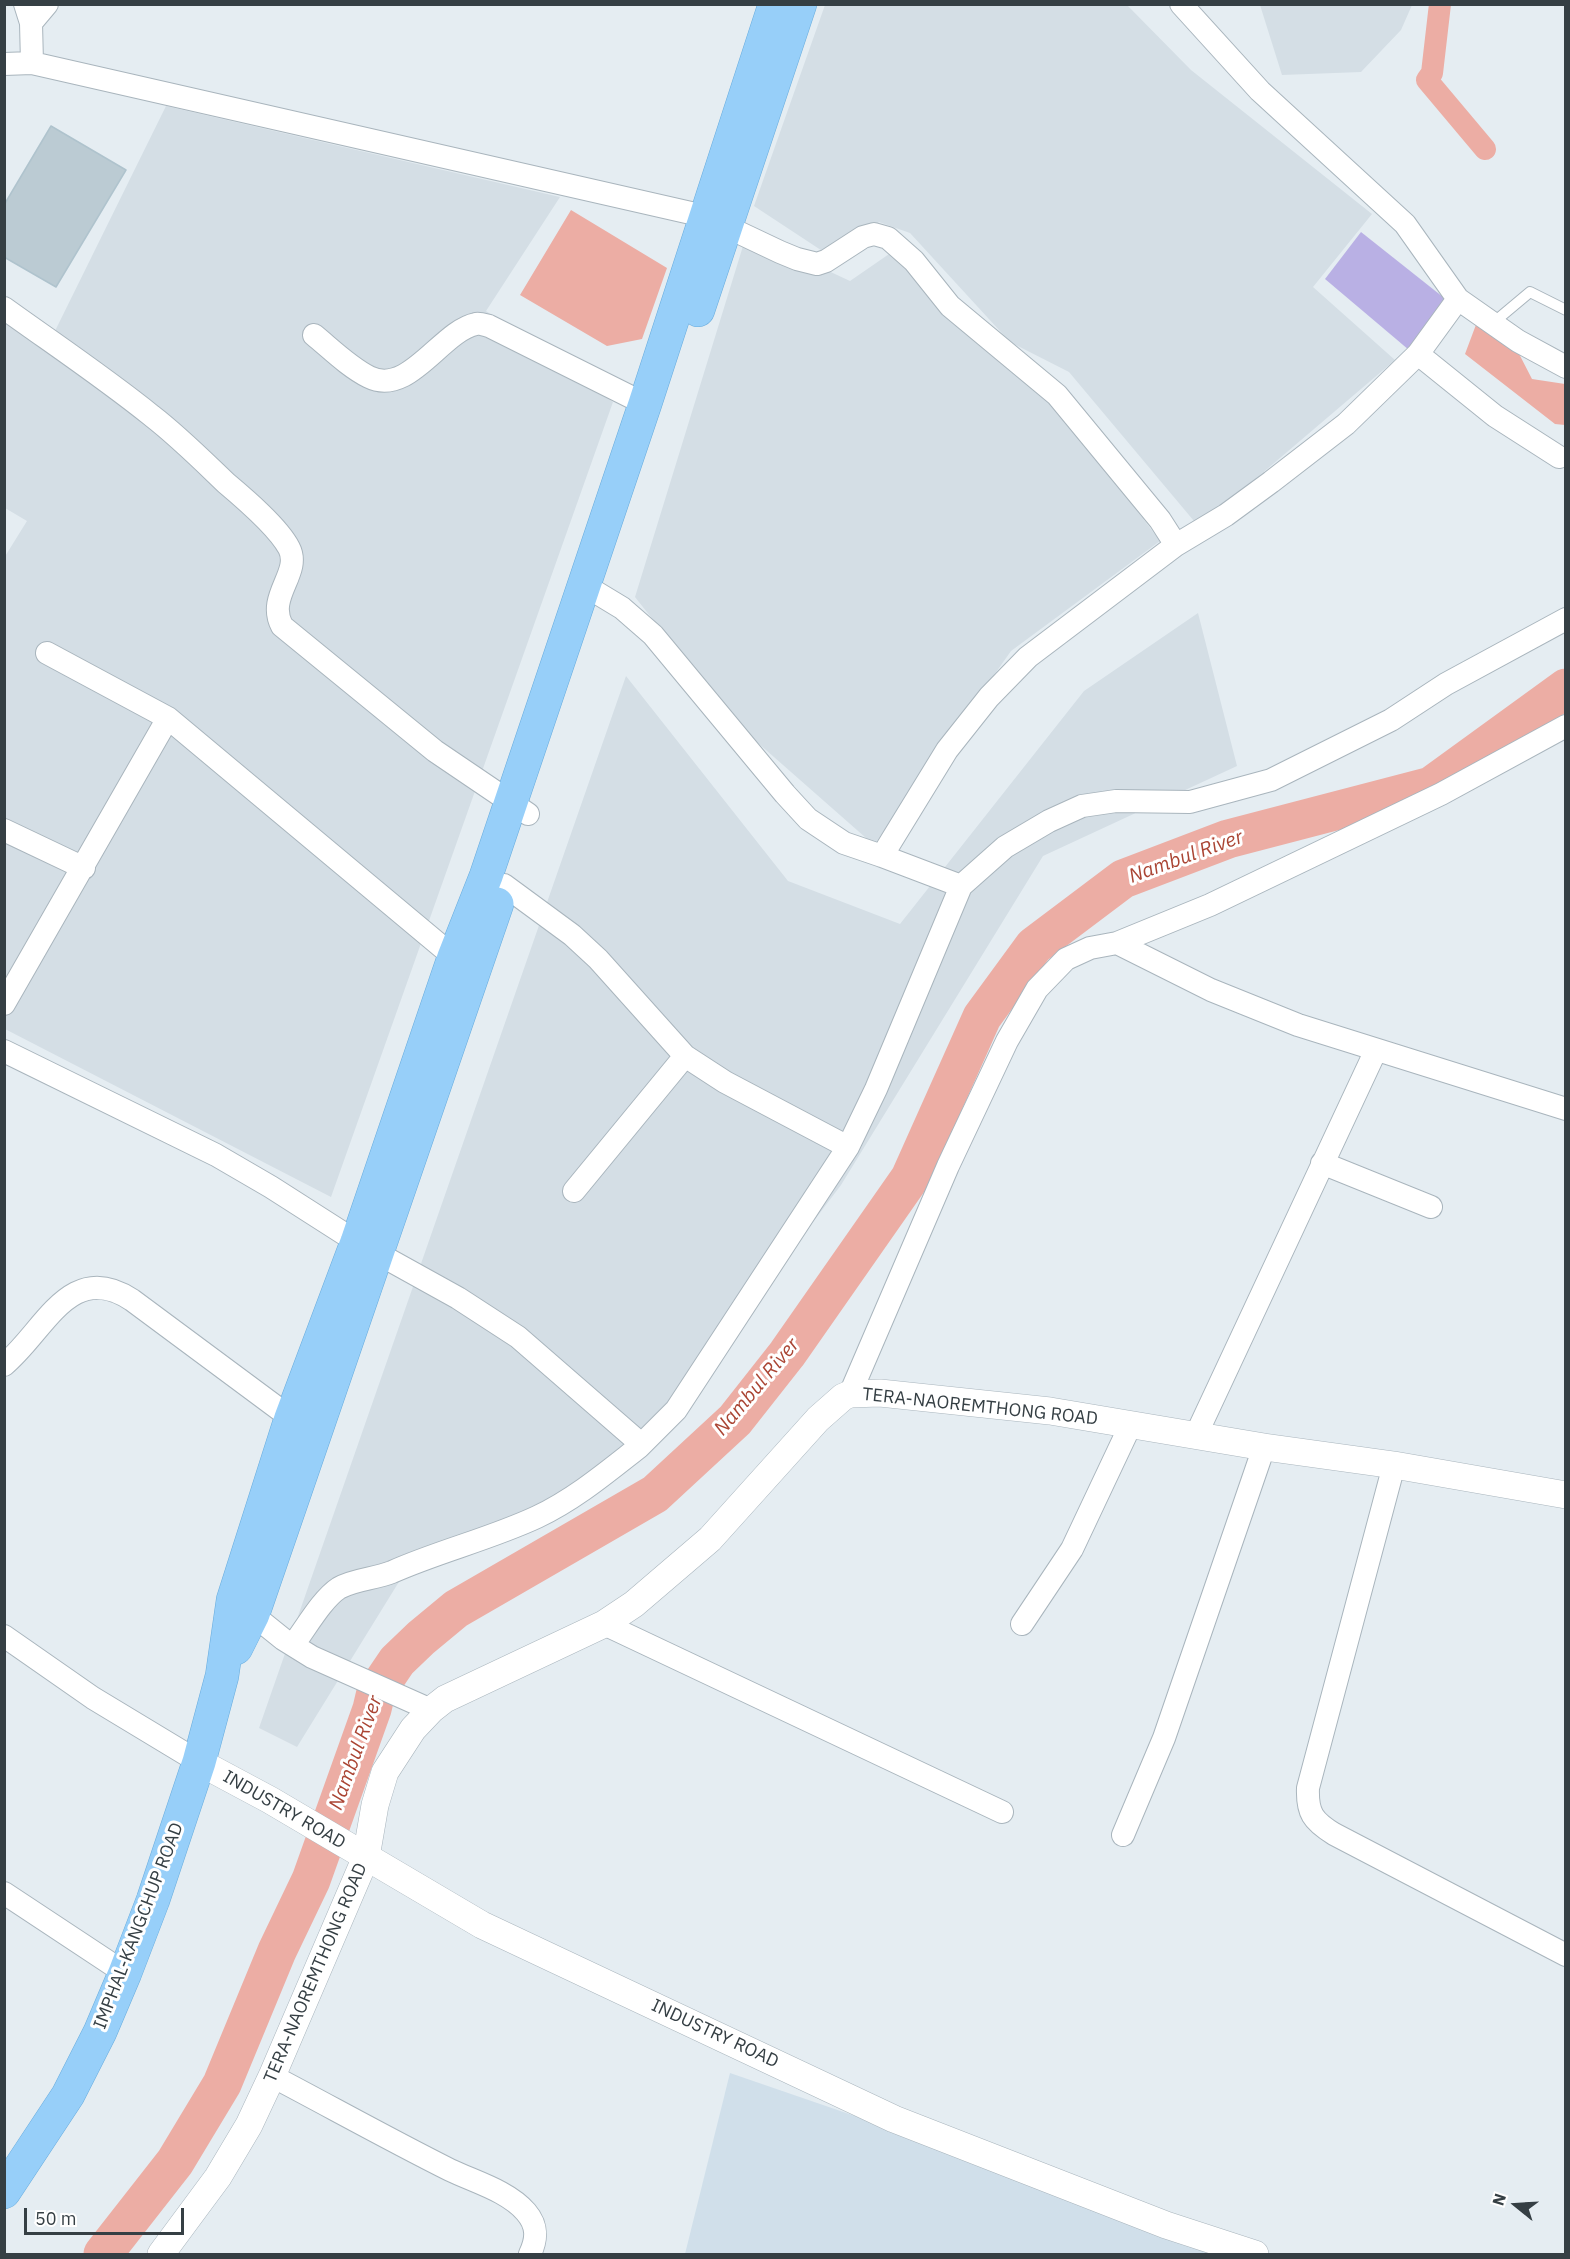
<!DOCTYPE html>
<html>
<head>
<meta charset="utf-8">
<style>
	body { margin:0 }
	#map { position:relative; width:1570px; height:2259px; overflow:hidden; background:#e5edf2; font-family:"IBM Plex Sans",sans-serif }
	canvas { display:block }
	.frame { position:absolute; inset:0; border:6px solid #353f44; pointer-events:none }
	.north { position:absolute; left:1486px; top:2175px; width:60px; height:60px; -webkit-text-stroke:4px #fff; paint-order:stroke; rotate:288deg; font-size:16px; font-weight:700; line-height:24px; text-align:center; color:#353f44 }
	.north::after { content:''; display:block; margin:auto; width:21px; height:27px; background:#353f44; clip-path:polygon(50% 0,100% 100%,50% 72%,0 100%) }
	.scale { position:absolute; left:24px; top:2208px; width:160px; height:27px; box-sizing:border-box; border:3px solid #353f44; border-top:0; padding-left:8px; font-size:18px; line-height:21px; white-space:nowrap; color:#353f44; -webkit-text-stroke:4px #fff; paint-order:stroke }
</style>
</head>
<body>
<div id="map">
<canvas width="1570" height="2259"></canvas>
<div class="frame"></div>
<div class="north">N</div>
<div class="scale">50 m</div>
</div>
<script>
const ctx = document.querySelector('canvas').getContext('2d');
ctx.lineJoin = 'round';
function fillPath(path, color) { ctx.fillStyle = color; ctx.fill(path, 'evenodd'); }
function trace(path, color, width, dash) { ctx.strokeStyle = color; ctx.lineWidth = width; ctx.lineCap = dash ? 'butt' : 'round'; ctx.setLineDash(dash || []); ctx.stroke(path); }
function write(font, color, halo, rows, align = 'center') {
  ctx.font = font + ' "IBM Plex Sans",sans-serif'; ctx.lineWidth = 6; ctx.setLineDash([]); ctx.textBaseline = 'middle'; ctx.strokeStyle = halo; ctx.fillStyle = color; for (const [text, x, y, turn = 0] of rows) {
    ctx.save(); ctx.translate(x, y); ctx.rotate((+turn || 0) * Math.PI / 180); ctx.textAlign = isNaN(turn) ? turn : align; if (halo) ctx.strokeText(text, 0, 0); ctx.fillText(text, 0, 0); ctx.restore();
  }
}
fillPath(new Path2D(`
	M 825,5 L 1127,5 L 1191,70 L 1372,214 L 1313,287 L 1395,360 L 1199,527 L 1069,372 L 1010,342 L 910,233 L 879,222 L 833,258 L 754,206 Z
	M 1260,5 L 1260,4 L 1412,5 L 1401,30 L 1361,72 L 1282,75 Z
	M 166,106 L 560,197 L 486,311 L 613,402 L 331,1197 L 5,1029 L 4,558 L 27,521 L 5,508 L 5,304 L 54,333 Z
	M 747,233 L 850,281 L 892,252 L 1038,380 L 1160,541 L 1011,651 L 874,845 L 733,721 L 635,597 Z
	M 1198,613 L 1237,766 L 1043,856 L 841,1185 L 629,1466 L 405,1572 L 297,1747 L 259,1728 L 626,676 L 788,881 L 900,924 L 1084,691 Z`), '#d4dee5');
fillPath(new Path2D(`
	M 730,2073 L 1256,2254 L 685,2254 Z`), '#d0dfea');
fillPath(new Path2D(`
	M 1361,232 L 1448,301 L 1409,350 L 1325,279 Z`), '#b9b0e4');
fillPath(new Path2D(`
	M 571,210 L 667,268 L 642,339 L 607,346 L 520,295 Z
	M 1477,322 L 1515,346 L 1532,379 L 1565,384 L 1565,425 L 1555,424 L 1465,354 Z`), '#ecada4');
trace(new Path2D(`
	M 1440,4 L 1432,73 L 1427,80 L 1485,149`), '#ecada4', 22);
trace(new Path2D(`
	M 103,2254 L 175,2162 L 222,2084 L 277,1951 L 311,1880 L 372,1709 L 376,1692 L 397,1661 L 421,1638 L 456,1609 L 655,1494 L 735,1420 L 787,1354 L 910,1178 L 982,1017 L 1034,946 L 1123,879 L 1228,839 L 1431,786 L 1566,688`), '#ecada4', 39);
const building = new Path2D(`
	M 51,126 L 126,170 L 56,287 L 4,257 L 4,205 Z`);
fillPath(building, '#bbcbd3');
trace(building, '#afc3cd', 1.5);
const service = new Path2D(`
	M 1493,323 L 1530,292 L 1566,310`);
const minor = new Path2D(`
	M 25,4 L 31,23 L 32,63
	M 31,23 L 47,4
	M 4,64 L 32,63 L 704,216 L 780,252 L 797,259 L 817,264 L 826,261 L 863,237 L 874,234 L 888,238 L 914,261 L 950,306 L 1057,395 L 1160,520 L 1176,545
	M 1458,299 L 1518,341 L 1566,367
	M 4,308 C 54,344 105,378 152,416 C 178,436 202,460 226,483 C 245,499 278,527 289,548 C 302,573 266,596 282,626 L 435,751 L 528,814
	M 314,335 C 331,349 349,367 369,377 C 409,397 441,331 476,324 C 479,323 485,325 489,326 L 645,404
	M 1418,354 L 1495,416 L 1559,457
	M 584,585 L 622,608 L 653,635 L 785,794 L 808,819 L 844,843 L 882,856 L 947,750 L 989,697 L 1028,657 L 1176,545 L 1226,515 L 1271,482 L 1346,424 L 1418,354 L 1458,299 L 1405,224 L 1260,91 L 1181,4
	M 47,653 L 168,718 L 454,957
	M 4,830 L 84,868
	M 882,856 L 961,886 L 1005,847 L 1049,821 L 1082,806 L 1116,801 L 1190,802 L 1271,780 L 1391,720 L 1446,684 L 1566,619
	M 504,885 L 572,935 L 598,959 L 685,1056 L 725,1082 L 848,1147
	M 1117,943 L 1211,990 L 1298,1025 L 1566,1109
	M 4,1004 L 168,718
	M 4,1051 L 216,1155 L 271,1187 L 357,1242 L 458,1298 L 518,1337 L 633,1437 L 639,1447 C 607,1472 575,1499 537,1517 C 490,1539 439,1551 392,1572 C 375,1579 355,1579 339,1588 C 322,1599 306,1628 293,1645
	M 1322,1163 L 1431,1207
	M 574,1191 L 685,1056
	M 4,1365 C 45,1331 70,1259 132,1300 L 291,1418
	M 850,1394 L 948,1166 L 1007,1041 L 1037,989 L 1066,959 L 1090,948 L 1117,943 L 1210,905 L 1441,794 L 1566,726
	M 1196,1435 L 1376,1050
	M 639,1447 L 676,1410 L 848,1147 L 876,1089 L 961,886
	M 1394,1465 L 1308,1788 C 1307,1813 1313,1821 1334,1834 L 1566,1955
	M 242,1606 L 283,1639 L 312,1657 L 431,1710
	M 604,1624 L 1002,1812
	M 1022,1624 L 1072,1549 L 1131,1424
	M 4,1636 L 93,1698 L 199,1762
	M 1123,1835 L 1164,1738 L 1264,1447
	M 4,1893 L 125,1973
	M 272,2076 C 331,2107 390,2140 450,2170 C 475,2182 508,2191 526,2212 C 538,2226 537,2239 530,2254`);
const tertiary = new Path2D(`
	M 199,1762 L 270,1800 L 482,1925 L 894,2119 L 1166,2225 L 1255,2254
	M 161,2254 L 218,2177 L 249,2125 L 272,2076 L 366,1857 L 375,1805 L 385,1772 L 413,1729 L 431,1710 L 445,1699 L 604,1624 L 634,1604 L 710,1539 L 818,1419 L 843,1397 L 850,1394 L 880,1393 L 1050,1411 L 1264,1447 L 1394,1465 L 1566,1495`);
const primary = new Path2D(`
	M 698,310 L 800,4
	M 236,1648 L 253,1614 L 497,904
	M 4,2192 L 68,2095 L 100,2032 L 125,1973 L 153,1900 L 199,1762 L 222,1676 L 233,1600 L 291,1418 L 357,1242 L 454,957 L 486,876 L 645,404 L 775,4`);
trace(service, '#a9b5bd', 12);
trace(minor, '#a9b5bd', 24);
trace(tertiary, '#a9b5bd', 28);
trace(primary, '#68acdd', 34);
trace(service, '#fff', 10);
trace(minor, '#fff', 22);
trace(tertiary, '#fff', 27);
trace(primary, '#97cff9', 33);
write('18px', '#353f44', '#fff', [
	["TERA-NAOREMTHONG ROAD",980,1407,6],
	["INDUSTRY ROAD",284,1810,30],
	["IMPHAL-KANGCHUP ROAD",139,1926,-69],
	["TERA-NAOREMTHONG ROAD",316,1973,-67],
	["INDUSTRY ROAD",715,2034,25]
]);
write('italic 20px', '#aa4534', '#fff', [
	["Nambul River",1186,857,-20],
	["Nambul River",757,1387,-50],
	["Nambul River",356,1753,-70]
]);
</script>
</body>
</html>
